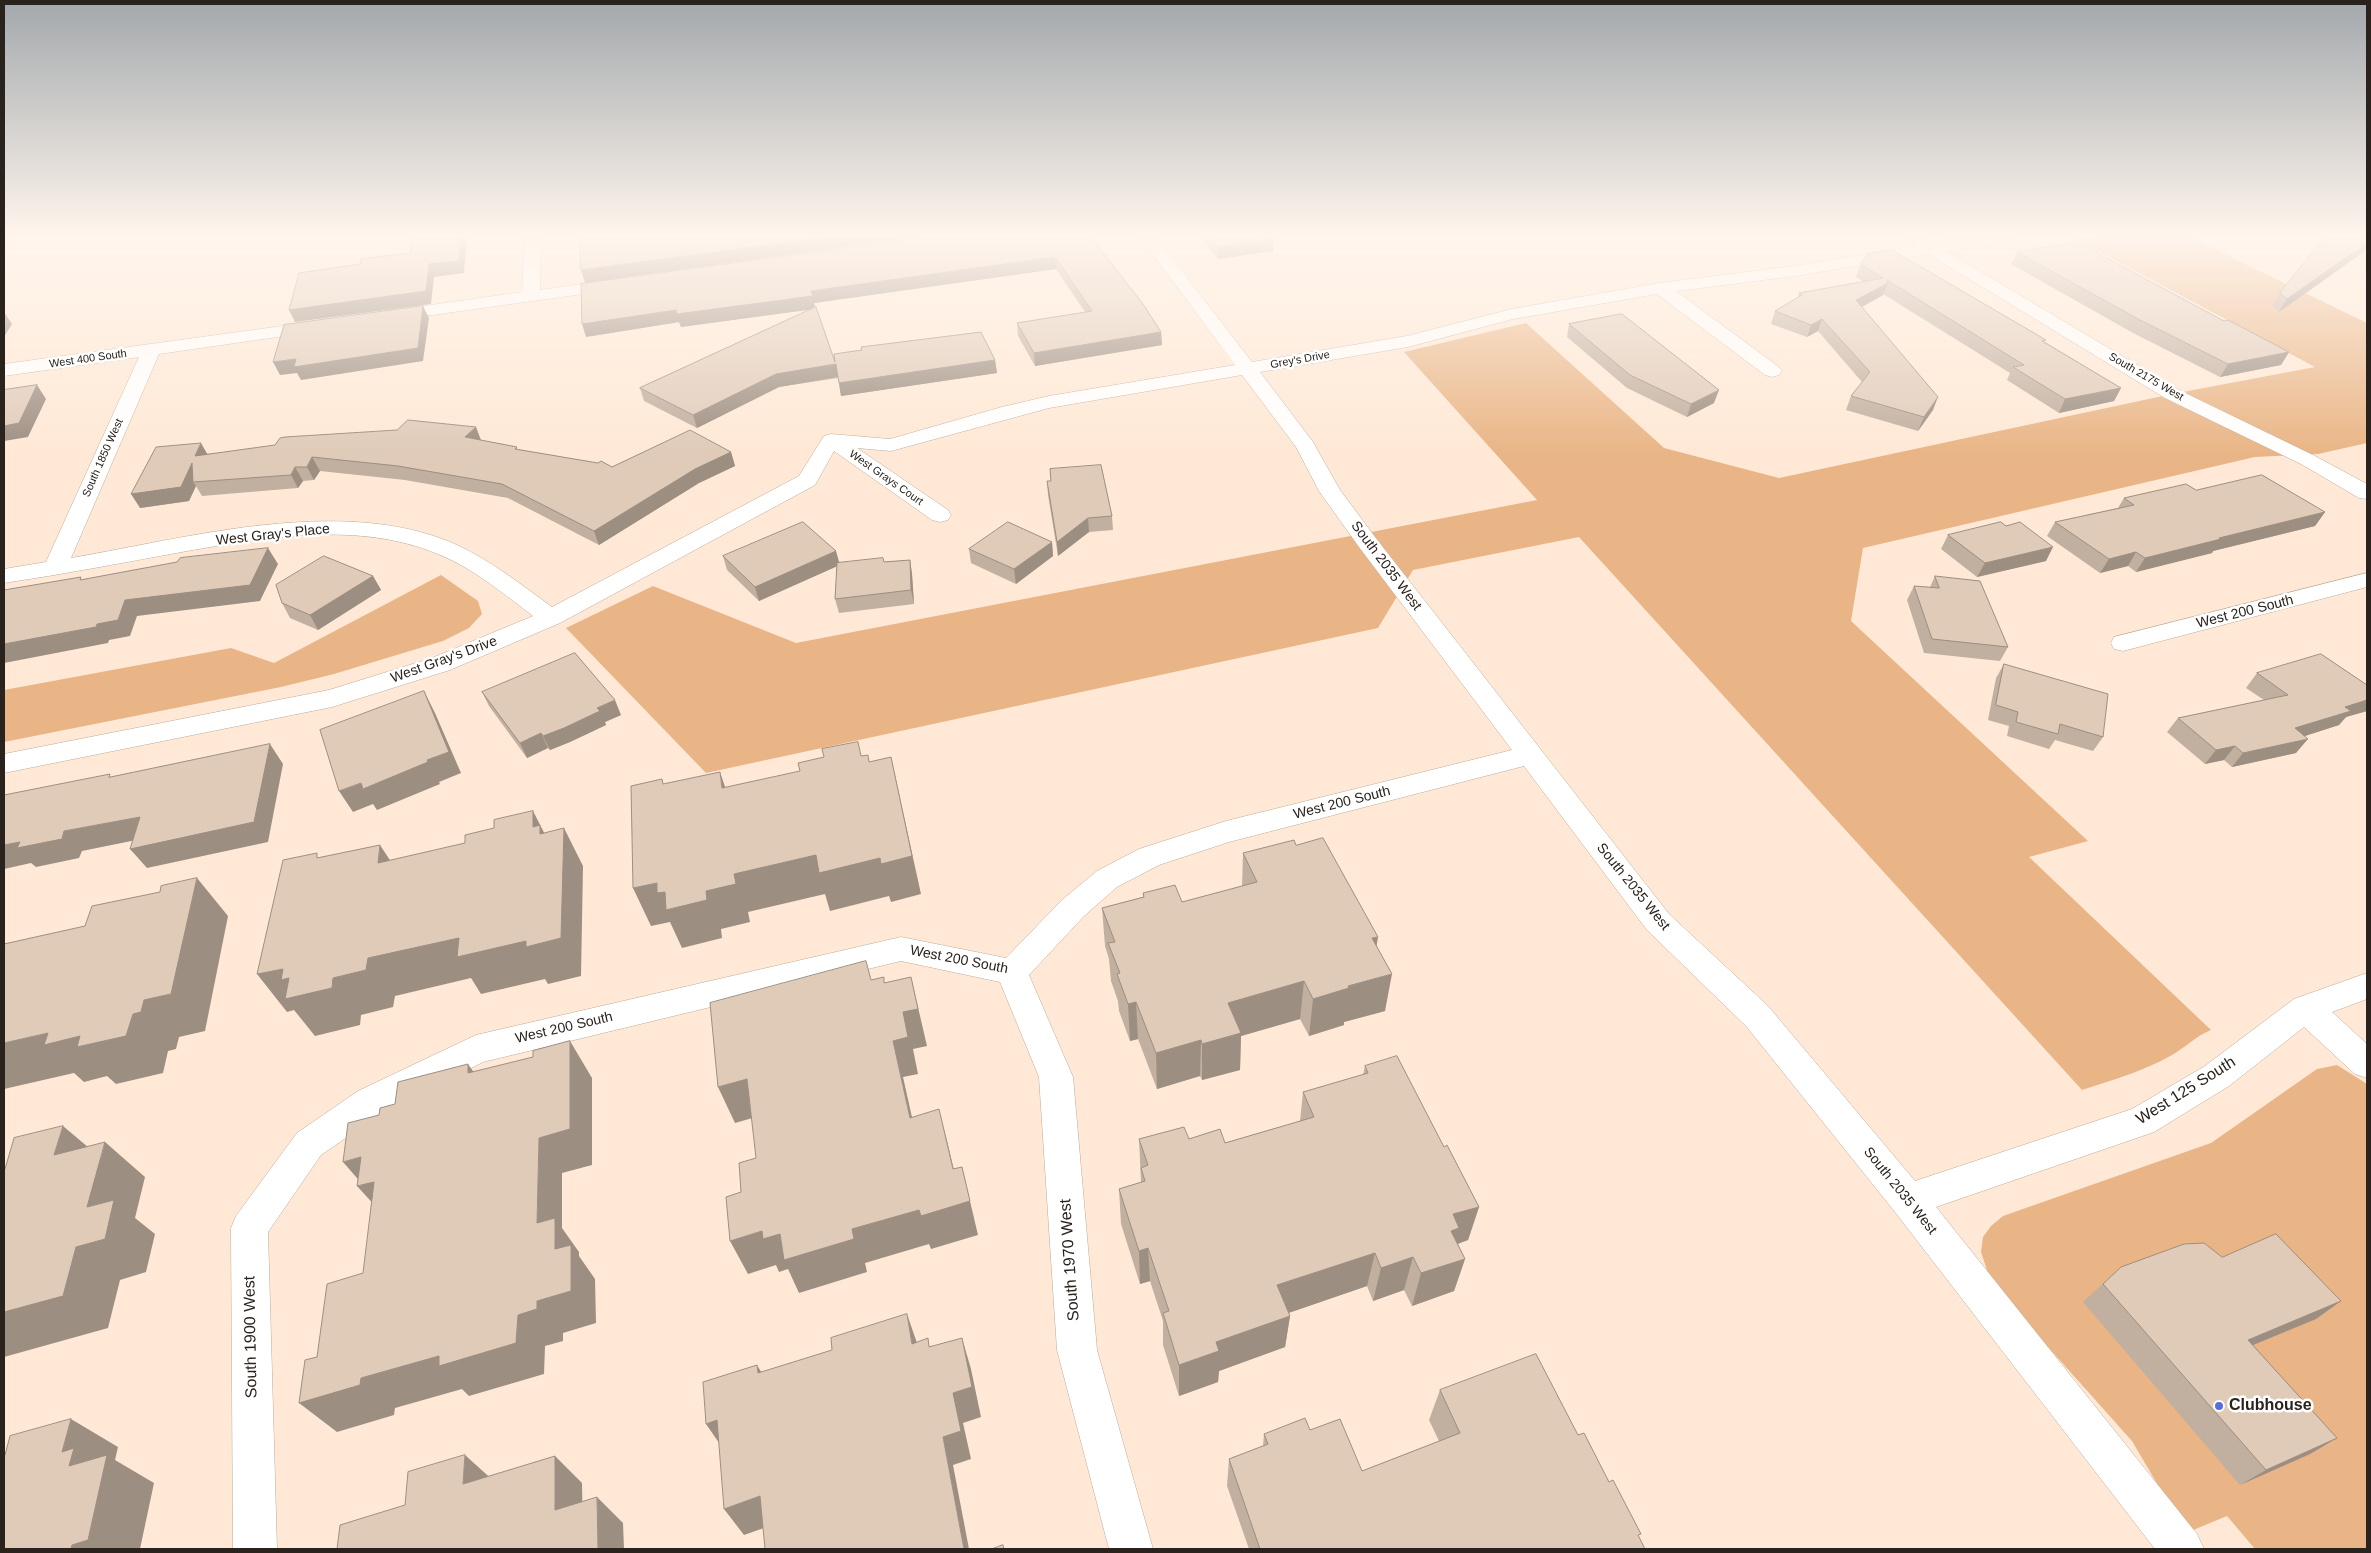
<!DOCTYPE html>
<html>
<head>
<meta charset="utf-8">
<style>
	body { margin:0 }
	#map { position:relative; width:2371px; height:1553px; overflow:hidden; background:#ffe9d6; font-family:Arial,sans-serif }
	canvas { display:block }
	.frame { position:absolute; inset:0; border:5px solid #2a221c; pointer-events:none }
</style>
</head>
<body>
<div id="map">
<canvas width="2371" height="1553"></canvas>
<div class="frame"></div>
</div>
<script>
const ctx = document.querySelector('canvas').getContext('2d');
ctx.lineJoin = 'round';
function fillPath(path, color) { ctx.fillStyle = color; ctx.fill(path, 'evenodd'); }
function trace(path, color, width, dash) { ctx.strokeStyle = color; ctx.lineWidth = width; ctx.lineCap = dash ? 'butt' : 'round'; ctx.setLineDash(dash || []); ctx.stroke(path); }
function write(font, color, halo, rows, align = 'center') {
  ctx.font = font + ' Arial,sans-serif'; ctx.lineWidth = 5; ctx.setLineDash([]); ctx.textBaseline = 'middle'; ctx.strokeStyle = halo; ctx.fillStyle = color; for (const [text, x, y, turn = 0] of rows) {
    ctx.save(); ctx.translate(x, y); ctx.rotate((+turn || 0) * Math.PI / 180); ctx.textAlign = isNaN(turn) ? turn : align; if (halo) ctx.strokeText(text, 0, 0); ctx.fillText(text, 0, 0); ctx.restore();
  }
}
fillPath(new Path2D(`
	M 2100,236 L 2187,236 L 2367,323 L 2367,443 L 2318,454 L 2255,457 L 1863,548 L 1851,621 L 2088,841 L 2029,857 L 2211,1030 C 2196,1036 2186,1047 2172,1055 C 2144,1071 2113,1080 2082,1090 L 1579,537 L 1413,570 L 1378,628 L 706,773 L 566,628 L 653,586 L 796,643 L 1537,500 L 1404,352 L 1526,323 L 1664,448 L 1779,478 L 2172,394 L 2315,367 L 2077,240 Z
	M 441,575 L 478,601 L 482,614 L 469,628 L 443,641 L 334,674 L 281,687 L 4,742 L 4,690 L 231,648 L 274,663 Z
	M 2337,1065 L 2367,1084 L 2367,1549 L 2255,1549 L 2227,1516 L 2186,1533 L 2132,1441 L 2014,1309 L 1990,1279 L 1981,1252 L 1983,1237 L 1991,1226 L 2003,1216 L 2211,1143 L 2317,1069 Z`), '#e9b586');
const lane = new Path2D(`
	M 1903,236 L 1915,236 L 1936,249 L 1934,251 L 1928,251 Z`);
const street = new Path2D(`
	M 525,236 L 541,236 L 540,290 L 619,279 L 625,280 L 628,284 L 625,288 L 619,289 L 389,321 L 383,320 L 380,316 L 383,312 L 389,311 L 522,292 Z
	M 1139,236 L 1155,236 L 1252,362 L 1407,336 L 1512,309 L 1660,283 L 1795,266 L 1977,236 L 2015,236 L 2013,239 L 2007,241 L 1946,251 L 2179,390 L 2315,456 L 2367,484 L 2367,499 L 2359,498 L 2301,464 L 2165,398 L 1928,254 L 1795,276 L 1676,291 L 1779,367 L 1782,371 L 1779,375 L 1772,377 L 1765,375 L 1657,294 L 1513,319 L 1408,347 L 1260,372 L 1313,442 L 1340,490 L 1375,537 L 1669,914 L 1768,1006 L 1915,1181 L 2132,1109 L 2205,1066 L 2294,999 L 2367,973 L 2367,999 L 2332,1012 L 2367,1044 L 2367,1078 L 2355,1074 L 2304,1027 L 2229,1086 L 2154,1132 L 1936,1207 L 2197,1534 L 2204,1549 L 2155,1549 L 1895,1212 L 1746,1026 L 1647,930 L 1524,766 L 1229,842 L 1159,865 L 1117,887 L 1084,916 L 1029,975 L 1073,1077 L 1097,1350 L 1153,1549 L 1109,1549 L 1057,1350 L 1039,1077 L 1000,982 L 901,961 L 483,1062 L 382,1113 L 321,1155 L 268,1232 L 277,1549 L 233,1549 L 231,1228 L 236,1216 L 297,1133 L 358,1091 L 476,1035 L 901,937 L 1006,958 L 1062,900 L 1097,871 L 1139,849 L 1226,821 L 1512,750 L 1359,547 L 1319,491 L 1296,447 L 1242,375 L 1049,408 L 891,451 L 857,448 L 948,510 L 951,515 L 948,520 L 940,522 L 932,520 L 834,451 L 815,485 L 560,623 L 450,670 L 332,707 L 4,773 L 4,754 L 329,690 L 432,658 L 533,616 C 504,594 473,568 438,554 C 358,521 269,537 187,551 C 126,562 65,574 4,583 L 4,569 L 46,562 L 139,357 L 4,376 L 4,364 L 319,321 L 325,322 L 328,326 L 325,330 L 319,331 L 159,354 L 71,558 C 188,538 344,494 457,545 C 491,561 522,585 552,607 L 799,476 L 824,436 L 831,434 L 890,439 L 1002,407 L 1049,396 L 1235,365 Z
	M 2367,573 L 2367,587 L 2123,651 L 2114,649 L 2111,643 L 2114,637 Z`);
trace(lane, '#beaa98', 2);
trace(street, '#beaa98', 1);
fillPath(lane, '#fff');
fillPath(street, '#fff');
fillPath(new Path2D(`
	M 1090,236 L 1161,332 L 1162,345 L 1035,366 L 1018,336 L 1017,323 L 1085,312 L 1056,269 L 814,303 L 835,362 L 995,360 L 997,373 L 841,396 L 838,378 L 779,387 L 697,428 L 644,401 L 640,388 L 811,309 L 681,327 L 679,322 L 586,337 Z
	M 1199,236 L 1272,236 L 1273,251 L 1218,259 Z
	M 2326,236 L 2367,236 L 2367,248 L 2365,251 L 2279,312 L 2273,306 L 2280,293 Z
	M 2017,252 L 2224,321 L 2289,352 L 2281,365 L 2220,377 L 2133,333 L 2011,264 Z
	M 1861,264 L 2045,342 L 2121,388 L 2114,401 L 2059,413 L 2007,380 L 2010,373 L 1883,294 L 1883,295 L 1861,307 L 1933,410 L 1918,431 L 1846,410 L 1851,396 L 1862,382 L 1818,331 L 1807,337 L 1771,324 L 1775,311 L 1798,298 L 1799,293 L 1864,282 L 1856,277 Z
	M 1569,324 L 1714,403 L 1687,417 L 1627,388 L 1567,337 Z
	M 476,427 L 481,440 L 517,447 L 517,449 L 612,467 L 731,452 L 735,466 L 699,483 L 599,545 L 508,498 L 405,480 L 320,471 L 314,480 L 303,481 L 298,488 L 202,496 L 196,486 L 189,501 L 140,508 L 207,454 Z
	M 1050,469 L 1112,516 L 1113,530 L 1089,532 L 1058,556 L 1048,495 L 1047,481 L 1051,481 Z
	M 2196,490 L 2325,512 L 2315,526 L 2213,551 L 2212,553 L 2136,572 L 2128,566 L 2100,573 L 2047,536 L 2055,522 L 2118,508 L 2124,498 Z
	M 1948,535 L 2046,561 L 1977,577 L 1941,549 Z
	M 1052,542 L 1053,556 L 1016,584 L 971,563 L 969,549 Z
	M 723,556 L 839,563 L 884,562 L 910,560 L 912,574 L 914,604 L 839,613 L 835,599 L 837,566 L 759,601 L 727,570 Z
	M 373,576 L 381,590 L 318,630 L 290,618 L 282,603 Z
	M 1935,576 L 2008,647 L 2000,661 L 1924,653 L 1907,600 L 1914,586 L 1930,587 Z
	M 2004,664 L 2103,737 L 2093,751 L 2055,740 L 2049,749 L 2007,736 L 2009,726 L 1988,720 L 1996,678 Z
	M 2257,673 L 2367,685 L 2367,711 L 2346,717 L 2339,725 L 2305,736 L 2296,753 L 2232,767 L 2224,760 L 2205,764 L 2167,732 L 2178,718 L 2264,700 L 2246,688 Z
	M 482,692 L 621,715 L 605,722 L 606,725 L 570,742 L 550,750 L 548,748 L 527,758 L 489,706 Z
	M 1296,845 L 1377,946 L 1385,1011 L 1344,1022 L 1344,1025 L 1309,1036 L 1300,1019 L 1241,1036 L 1240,1070 L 1202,1080 L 1200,1076 L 1157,1089 L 1138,1039 L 1130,1041 L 1119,1011 L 1118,1001 L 1111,981 L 1109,959 L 1105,946 L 1102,908 L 1143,897 L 1143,893 L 1182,902 L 1242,887 L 1243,853 Z
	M 1365,1066 L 1444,1147 L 1479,1207 L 1468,1240 L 1458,1244 L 1465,1259 L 1454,1291 L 1412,1306 L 1404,1290 L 1373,1301 L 1367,1286 L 1288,1313 L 1290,1316 L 1285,1347 L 1219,1371 L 1218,1382 L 1179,1396 L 1163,1345 L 1163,1321 L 1150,1281 L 1140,1284 L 1121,1224 L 1119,1189 L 1141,1182 L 1139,1139 L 1189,1139 L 1225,1143 L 1300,1121 L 1303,1092 L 1363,1075 Z
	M 2222,1257 L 2341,1301 L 2316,1319 L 2253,1345 L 2337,1438 L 2310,1454 L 2240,1485 L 2083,1302 L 2121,1267 Z
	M 1440,1390 L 1578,1435 L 1638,1537 L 1645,1549 L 1249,1549 L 1227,1486 L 1229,1459 L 1263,1446 L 1264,1434 L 1310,1430 L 1362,1471 L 1439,1441 L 1429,1420 Z`), '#c1af9f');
fillPath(new Path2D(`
	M 461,236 L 467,236 L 464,273 L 434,277 L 431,304 L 295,322 L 289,310 L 429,264 Z
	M 834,236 L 924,236 L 585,283 L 581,270 Z
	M 1274,238 L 1273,251 L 1218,259 L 1218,247 Z
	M 2367,243 L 2367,248 L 2365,251 L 2279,312 L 2287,299 Z
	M 1055,257 L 1056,269 L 814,303 L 815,309 L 681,327 L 679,322 L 586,337 L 582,324 L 676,310 Z
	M 1888,283 L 1883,295 L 1851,313 L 1856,300 Z
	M 423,306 L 429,318 L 423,361 L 301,380 L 297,373 L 280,375 L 273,362 L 296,359 Z
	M 4,312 L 12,324 L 4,337 Z
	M 1822,319 L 1818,331 L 1807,337 L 1811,325 Z
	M 1161,332 L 1162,345 L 1035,366 L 1034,353 Z
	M 2289,352 L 2281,365 L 2220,377 L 2228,364 Z
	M 995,360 L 997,373 L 841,396 L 839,383 Z
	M 836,364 L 838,377 L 779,387 L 697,428 L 693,415 L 776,374 Z
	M 37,385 L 46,399 L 28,437 L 4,441 L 4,426 Z
	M 2121,388 L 2114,401 L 2059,413 L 2065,399 Z
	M 1719,390 L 1714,403 L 1687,417 L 1691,404 Z
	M 1938,397 L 1933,410 L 1918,431 L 1924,417 Z
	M 476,427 L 481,441 L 465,437 Z
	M 201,443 L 209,457 L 195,456 Z
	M 731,452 L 735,466 L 699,483 L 599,545 L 594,531 L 695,469 Z
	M 312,457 L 320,471 L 314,480 L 307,467 Z
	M 192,463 L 193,482 L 196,486 L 189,501 L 140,508 L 131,494 Z
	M 295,467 L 303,481 L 298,488 L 291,475 Z
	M 2325,512 L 2315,526 L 2213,551 L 2212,553 L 2136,572 L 2145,558 L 2219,538 Z
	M 1088,518 L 1089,532 L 1058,556 L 1057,542 Z
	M 1052,542 L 1053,556 L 1016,584 L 1014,569 Z
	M 2053,547 L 2046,561 L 1977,577 L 1985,563 Z
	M 268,548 L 278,564 L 260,601 L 137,616 L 130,636 L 109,640 L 108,643 L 4,663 L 4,644 L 97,624 L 125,600 Z
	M 836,551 L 840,565 L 759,601 L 755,587 Z
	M 2136,552 L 2128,566 L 2100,573 L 2109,559 Z
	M 910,560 L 912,574 L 914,604 L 911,590 Z
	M 373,576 L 381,590 L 318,630 L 310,615 Z
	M 424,691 L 435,713 L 461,773 L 439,782 L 440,784 L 377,810 L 373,804 L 353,812 L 339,791 L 427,760 Z
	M 615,700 L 621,715 L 605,722 L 606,725 L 570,742 L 550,750 L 543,736 L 597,708 Z
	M 2367,700 L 2367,711 L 2346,717 L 2339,725 L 2283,743 L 2295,728 L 2345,707 Z
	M 541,733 L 548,748 L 527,758 L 520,743 Z
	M 2308,739 L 2296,753 L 2232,767 L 2243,753 Z
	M 270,744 L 283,764 L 268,842 L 147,868 L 130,849 Z
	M 2235,746 L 2224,760 L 2205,764 L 2216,750 Z
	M 891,757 L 921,894 L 891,902 L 889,896 L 830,911 L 825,894 L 748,912 L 750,922 L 721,929 L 722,938 L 682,948 L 670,922 L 651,926 L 633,888 L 657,883 L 665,892 L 706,891 L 734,874 Z
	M 720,772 L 733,810 L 722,788 Z
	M 533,811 L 560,864 L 533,827 Z
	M 140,817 L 156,836 L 82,851 L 79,858 L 36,867 L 31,863 L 4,869 L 4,845 L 64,831 Z
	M 564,828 L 583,866 L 581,976 L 548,984 L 545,979 L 481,994 L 471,978 L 395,996 L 393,1007 L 361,1015 L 360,1025 L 315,1036 L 294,1010 L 287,1012 L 257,974 L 283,969 L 333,978 L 368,958 Z
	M 380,845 L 405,883 L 378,863 Z
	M 197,878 L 228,916 L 205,1031 L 179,1037 L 176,1049 L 168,1051 L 163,1073 L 116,1084 L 107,1076 L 84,1082 L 74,1073 L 4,1089 L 4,1043 L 133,1014 L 144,1000 Z
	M 1378,937 L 1372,974 L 1372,938 Z
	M 1392,974 L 1385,1011 L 1344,1022 L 1344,1025 L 1309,1036 L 1313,999 L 1348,986 Z
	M 911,977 L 927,1046 L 913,1049 L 918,1074 L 903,1077 L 920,1153 L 910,1118 L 893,1041 L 903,1012 Z
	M 1304,981 L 1300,1019 L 1241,1036 L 1240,1070 L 1202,1080 L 1202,1044 L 1228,1003 Z
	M 1136,1002 L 1138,1039 L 1130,1041 L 1128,1004 Z
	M 1201,1040 L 1200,1076 L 1157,1089 L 1156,1053 Z
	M 570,1041 L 592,1078 L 592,1165 L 562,1173 L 562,1228 L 579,1252 L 579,1256 L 595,1279 L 596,1323 L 563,1333 L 563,1341 L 545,1346 L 544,1374 L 469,1396 L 462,1389 L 395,1408 L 394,1415 L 337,1432 L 299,1403 L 518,1315 L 537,1301 L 555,1249 L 537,1223 L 539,1138 Z
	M 468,1064 L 493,1100 L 468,1073 Z
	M 747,1079 L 763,1115 L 735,1123 L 718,1087 Z
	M 939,1109 L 948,1145 L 962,1204 L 953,1169 Z
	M 63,1126 L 101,1158 L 105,1142 L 145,1177 L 135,1218 L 155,1234 L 146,1272 L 120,1280 L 108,1328 L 4,1357 L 4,1312 L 87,1207 L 54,1155 Z
	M 361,1157 L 391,1192 L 388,1220 L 357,1186 L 363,1185 L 343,1162 Z
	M 962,1167 L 978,1235 L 931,1249 L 929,1244 L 865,1263 L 867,1272 L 799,1293 L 788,1269 L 779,1272 L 776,1265 L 748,1274 L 730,1241 L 762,1231 L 780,1234 L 852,1229 Z
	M 1479,1207 L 1468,1240 L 1454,1245 L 1449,1262 L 1453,1214 Z
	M 1148,1248 L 1150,1281 L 1140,1284 L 1139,1251 Z
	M 1375,1253 L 1367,1286 L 1274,1318 L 1277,1285 Z
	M 1413,1257 L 1404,1290 L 1373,1301 L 1381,1268 Z
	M 1465,1259 L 1454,1291 L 1412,1306 L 1421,1273 Z
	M 2341,1301 L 2316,1319 L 2224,1357 L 2248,1340 Z
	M 907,1314 L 918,1346 L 912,1344 Z
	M 1290,1316 L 1285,1347 L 1219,1371 L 1218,1382 L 1179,1396 L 1179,1365 L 1216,1342 Z
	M 962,1338 L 971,1369 L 981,1417 L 963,1423 L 971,1459 L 953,1465 L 969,1549 L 964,1549 L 943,1437 L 953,1393 Z
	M 757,1365 L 775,1395 L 758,1373 Z
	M 71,1419 L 118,1447 L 115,1460 L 154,1483 L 140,1549 L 71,1549 L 69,1466 L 62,1452 Z
	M 717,1420 L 726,1453 L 706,1424 Z
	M 2337,1438 L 2310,1454 L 2240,1485 L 2266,1470 Z
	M 465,1455 L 496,1483 L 463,1484 Z
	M 555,1456 L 582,1483 L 583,1536 L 555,1510 Z
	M 760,1496 L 778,1523 L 744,1535 L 724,1509 Z
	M 597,1497 L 623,1523 L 624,1549 L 598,1549 Z`), '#9d8e82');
const building = new Path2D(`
	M 412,236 L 461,236 L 459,261 L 429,264 L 426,291 L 289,310 L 299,273 L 360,264 L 361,259 L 410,253 Z
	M 580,236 L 834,236 L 581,270 Z
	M 934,236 L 1090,236 L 1143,304 L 1161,332 L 1034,353 L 1017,323 L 1092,311 L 1055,257 L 811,291 L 813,296 L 677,314 L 676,310 L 582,324 L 581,284 Z
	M 1209,236 L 1272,236 L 1274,238 L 1218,247 Z
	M 2326,236 L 2366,236 L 2367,237 L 2367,243 L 2287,299 L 2280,293 Z
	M 2077,242 L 2224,321 L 2228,320 L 2289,352 L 2228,364 L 2140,320 L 2017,252 Z
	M 1892,250 L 2046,340 L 2042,341 L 2121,388 L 2065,399 L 2013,367 L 2024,365 L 1887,280 L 1888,283 L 1856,300 L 1938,397 L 1924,417 L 1851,396 L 1870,372 L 1822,319 L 1811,325 L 1775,311 L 1802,295 L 1799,293 L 1883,278 L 1861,264 L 1867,254 Z
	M 423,306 L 418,348 L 294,367 L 296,359 L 273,362 L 284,325 Z
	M 816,307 L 835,362 L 834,354 L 862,350 L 861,347 L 981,332 L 995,360 L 839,383 L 836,364 L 776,374 L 693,415 L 640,388 Z
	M 1622,314 L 1719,390 L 1691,404 L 1630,375 L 1569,324 Z
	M 37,385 L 19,423 L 4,426 L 4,390 Z
	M 408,420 L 476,427 L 465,437 L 517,447 L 515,449 L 598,463 L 601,461 L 612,467 L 690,430 L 731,452 L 695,469 L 594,531 L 502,484 L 398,466 L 312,457 L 307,467 L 295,467 L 291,475 L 193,482 L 192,463 L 181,487 L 131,494 L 156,447 L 201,443 L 195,456 L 275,445 L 280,438 L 285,437 L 397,430 Z
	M 1101,465 L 1112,516 L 1088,518 L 1057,542 L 1047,481 L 1051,481 L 1050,469 Z
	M 2262,475 L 2325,512 L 2219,538 L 2221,539 L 2145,558 L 2136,552 L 2109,559 L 2055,522 L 2134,505 L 2124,498 L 2186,484 L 2196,490 Z
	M 803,522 L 836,551 L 755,587 L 723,556 Z
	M 1008,522 L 1052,542 L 1014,569 L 969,549 Z
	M 2001,522 L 2006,526 L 2020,522 L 2053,547 L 1985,563 L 1948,535 Z
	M 268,548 L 250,585 L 125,600 L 118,620 L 97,624 L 96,627 L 4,644 L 4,590 L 81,577 L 80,580 L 177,562 L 180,558 Z
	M 324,556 L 373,576 L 310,615 L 282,603 L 276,585 Z
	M 883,558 L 884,562 L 910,560 L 911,590 L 835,599 L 837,563 Z
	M 1935,576 L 1980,581 L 2008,647 L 1932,639 L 1914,586 L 1939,588 Z
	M 575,653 L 615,700 L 597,708 L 600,711 L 564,728 L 543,736 L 541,733 L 520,743 L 482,692 Z
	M 2321,654 L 2367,685 L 2367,700 L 2345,707 L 2351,711 L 2295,728 L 2308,739 L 2243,753 L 2235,746 L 2216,750 L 2178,718 L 2288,695 L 2257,673 Z
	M 2004,664 L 2108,694 L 2103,737 L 2060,724 L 2058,734 L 2016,722 L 2018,712 L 1996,705 Z
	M 424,691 L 449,752 L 427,760 L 428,762 L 363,789 L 361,783 L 339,791 L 320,730 Z
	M 858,742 L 861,756 L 868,755 L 869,762 L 891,757 L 912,856 L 881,864 L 880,858 L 819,873 L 816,855 L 734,874 L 736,884 L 706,891 L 707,900 L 666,910 L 665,892 L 657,893 L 657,883 L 633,888 L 631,786 L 662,779 L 663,784 L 720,772 L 722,788 L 800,771 L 798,763 L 824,757 L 822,749 Z
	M 270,744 L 254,822 L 130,849 L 140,817 L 64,831 L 62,839 L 17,848 L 20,842 L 4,845 L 4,795 L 110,774 L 109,777 Z
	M 533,811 L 533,827 L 540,825 L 540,834 L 564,828 L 561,938 L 526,947 L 526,941 L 457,957 L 459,938 L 368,958 L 366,970 L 333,978 L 332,988 L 285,999 L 289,978 L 281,980 L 283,969 L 257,974 L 283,860 L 317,853 L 317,858 L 380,845 L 378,863 L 465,843 L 465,835 L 494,828 L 494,820 Z
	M 1323,838 L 1378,937 L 1372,938 L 1392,974 L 1348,986 L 1349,988 L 1313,999 L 1304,981 L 1228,1003 L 1241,1033 L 1202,1044 L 1201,1040 L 1156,1053 L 1136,1002 L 1128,1004 L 1117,974 L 1120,973 L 1108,943 L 1115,942 L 1102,908 L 1144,897 L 1143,893 L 1175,885 L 1182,902 L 1257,882 L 1243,853 L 1294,840 L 1296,845 Z
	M 197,878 L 171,994 L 144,1000 L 141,1012 L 133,1014 L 126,1036 L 77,1047 L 80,1036 L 44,1045 L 48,1033 L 4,1043 L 4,944 L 85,926 L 92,906 L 160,892 L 161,886 Z
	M 866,961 L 871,980 L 884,977 L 884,983 L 911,977 L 918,1009 L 903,1012 L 908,1037 L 893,1041 L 910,1118 L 939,1109 L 953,1169 L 962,1167 L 970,1201 L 921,1216 L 919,1210 L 852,1229 L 854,1239 L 784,1260 L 780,1234 L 763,1239 L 762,1231 L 730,1241 L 726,1197 L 741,1192 L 739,1163 L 756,1158 L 747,1079 L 718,1087 L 710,1003 Z
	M 570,1041 L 570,1129 L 539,1138 L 537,1223 L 555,1218 L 555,1249 L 571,1245 L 571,1291 L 537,1301 L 537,1309 L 518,1315 L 516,1343 L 439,1366 L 439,1356 L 361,1378 L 360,1385 L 299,1403 L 305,1360 L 317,1357 L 327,1284 L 363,1273 L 374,1182 L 357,1186 L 361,1157 L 343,1162 L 348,1123 L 379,1115 L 380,1108 L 395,1104 L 398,1082 L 468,1064 L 468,1073 L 533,1057 L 533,1051 Z
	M 1397,1056 L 1444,1147 L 1447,1145 L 1479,1207 L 1453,1214 L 1459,1228 L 1451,1231 L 1465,1259 L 1421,1273 L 1413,1257 L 1381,1268 L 1375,1253 L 1277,1285 L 1290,1316 L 1216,1342 L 1219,1351 L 1179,1365 L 1163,1313 L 1169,1311 L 1148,1248 L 1139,1251 L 1119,1189 L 1145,1181 L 1141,1168 L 1148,1165 L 1139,1139 L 1184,1127 L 1189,1139 L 1220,1129 L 1225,1143 L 1314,1117 L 1303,1092 L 1368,1073 L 1365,1066 Z
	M 63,1126 L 54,1155 L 105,1142 L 87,1207 L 114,1200 L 105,1239 L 76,1247 L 63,1296 L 4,1312 L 4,1169 L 5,1169 L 14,1138 Z
	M 2276,1234 L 2341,1301 L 2248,1340 L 2337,1438 L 2266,1470 L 2103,1284 L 2121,1267 L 2184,1244 L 2204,1243 L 2222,1257 Z
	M 907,1314 L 912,1344 L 928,1338 L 929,1347 L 962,1338 L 972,1387 L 953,1393 L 961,1431 L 943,1437 L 964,1549 L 765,1549 L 760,1496 L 724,1509 L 717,1420 L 706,1424 L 703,1382 L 757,1365 L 758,1373 L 832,1350 L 831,1338 Z
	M 1536,1354 L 1578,1435 L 1584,1433 L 1609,1482 L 1613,1480 L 1641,1534 L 1638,1535 L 1645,1549 L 1260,1549 L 1229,1459 L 1268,1444 L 1264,1434 L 1305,1418 L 1310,1430 L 1340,1419 L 1362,1471 L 1460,1433 L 1440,1390 Z
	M 71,1419 L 62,1452 L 74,1448 L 69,1466 L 107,1455 L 88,1540 L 72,1545 L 71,1549 L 4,1549 L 4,1455 L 5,1455 L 10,1436 Z
	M 465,1455 L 463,1484 L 555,1456 L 555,1510 L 597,1497 L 598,1549 L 337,1549 L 340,1525 L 405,1505 L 408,1472 Z
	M 1003,1545 L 1004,1549 L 992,1549 Z`);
fillPath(building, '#e0cbb9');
trace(building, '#9d8e82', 1);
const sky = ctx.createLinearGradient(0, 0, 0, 453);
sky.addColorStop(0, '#a3a8ac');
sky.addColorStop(0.52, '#fff5ed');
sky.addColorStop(1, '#fff5ed00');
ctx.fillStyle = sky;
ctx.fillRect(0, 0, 2371, 453);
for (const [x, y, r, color] of [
	[2219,1406,5,"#5a6ce3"]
]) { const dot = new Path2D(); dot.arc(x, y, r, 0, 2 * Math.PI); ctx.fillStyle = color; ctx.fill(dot); trace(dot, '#fff', 2); }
write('11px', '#2a221c', '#fff', [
	["West 400 South",88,359,-8],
	["Grey's Drive",1300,360,-10],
	["South 2175 West",2146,377,30],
	["South 1850 West",103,458,-66],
	["West Grays Court",886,478,35]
]);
write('14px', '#2a221c', '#fff', [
	["West Gray's Place",273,535,-6],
	["South 2035 West",1386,566,53],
	["West 200 South",2245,612,-14],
	["West Gray's Drive",444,660,-20],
	["West 200 South",1342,803,-14],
	["South 2035 West",1633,887,51],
	["West 200 South",959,960,11],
	["West 200 South",564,1028,-13],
	["South 2035 West",1900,1191,51]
]);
write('16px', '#2a221c', '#fff', [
	["West 125 South",2186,1091,-32],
	["South 1970 West",1070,1260,-94],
	["South 1900 West",251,1337,-91]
]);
write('bold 16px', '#2a221c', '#fff', [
	["Clubhouse",2229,1406]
], 'left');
</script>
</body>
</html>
